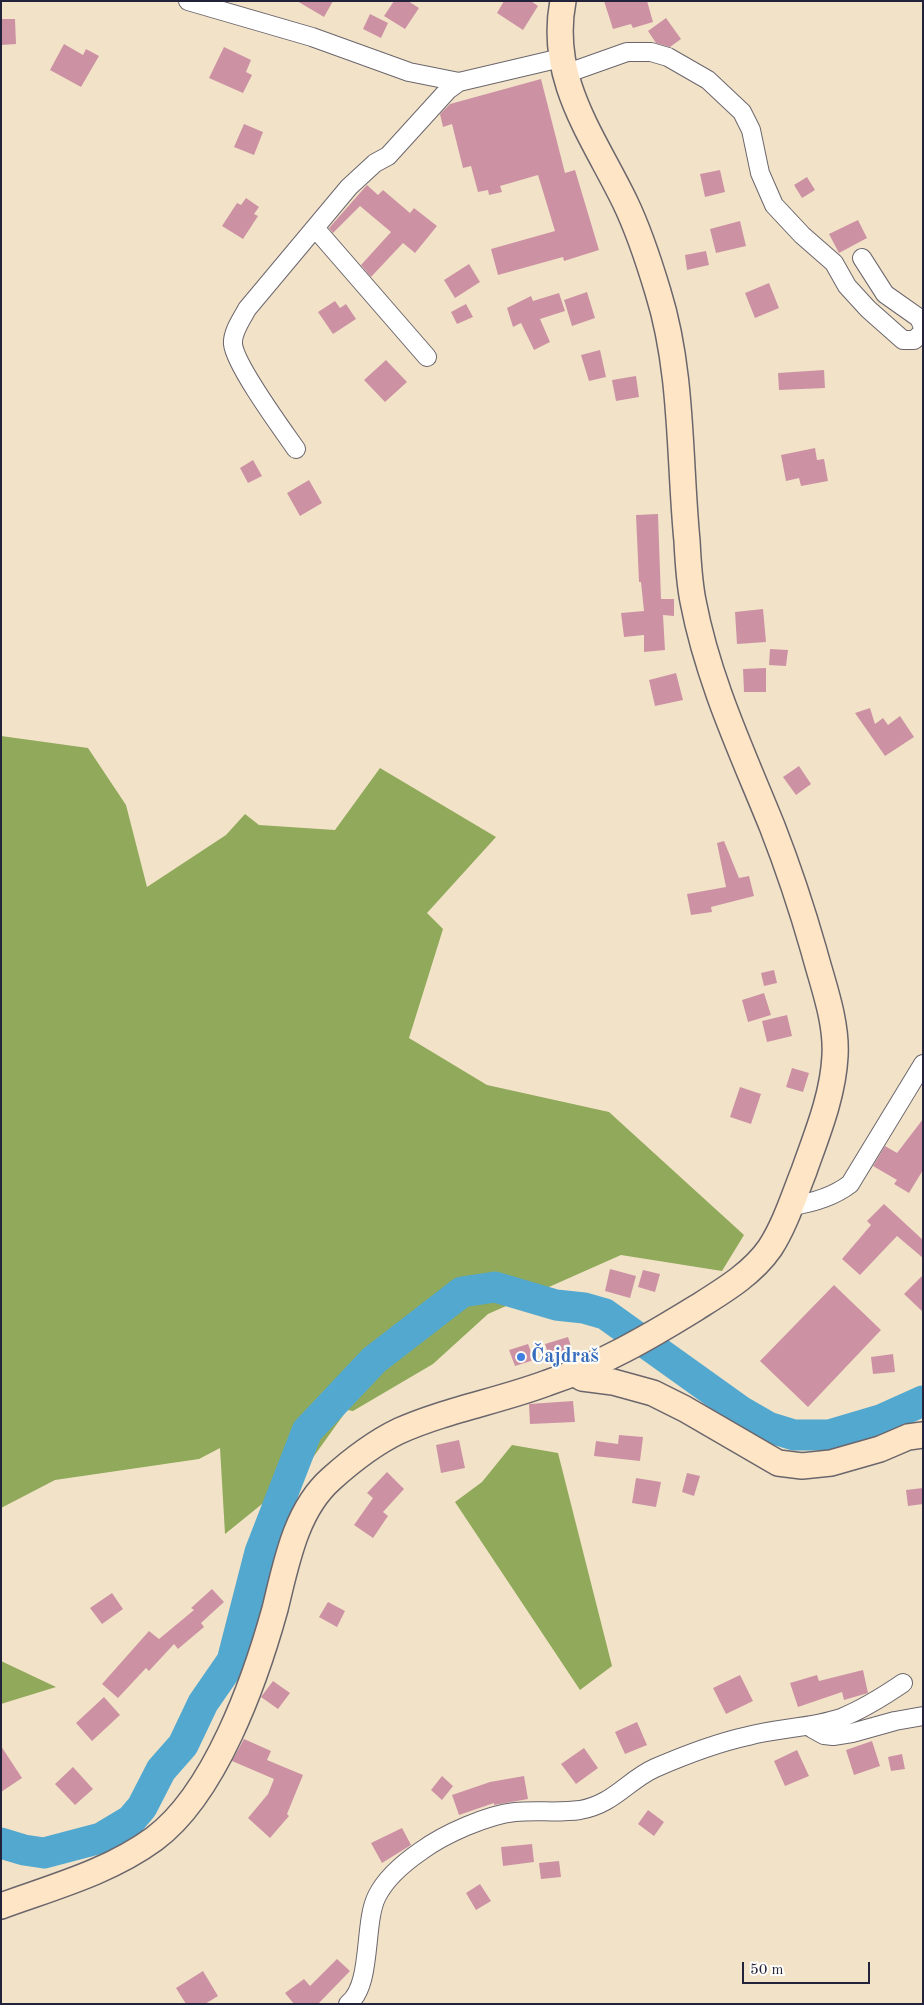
<!DOCTYPE html>
<html>
<head>
<meta charset="utf-8">
<style>
	body { margin:0 }
	#map { position:relative; width:924px; height:2005px; overflow:hidden; background:#f2e3c8; font-family:"Old Standard TT",serif }
	canvas { display:block }
	.frame { position:absolute; inset:0; border:2px solid #22223b; pointer-events:none }
	.scale { position:absolute; left:742px; top:1962px; width:128px; height:22px; box-sizing:border-box; border:2px solid #22223b; border-top:0; padding-left:6px; font-size:15px; line-height:18px; white-space:nowrap; color:#22223b; -webkit-text-stroke:4px #fdfcf7; paint-order:stroke }
</style>
</head>
<body>
<div id="map">
<canvas width="924" height="2005"></canvas>
<div class="frame"></div>
<div class="scale">50 m</div>
</div>
<script>
const ctx = document.querySelector('canvas').getContext('2d');
ctx.lineJoin = 'round';
function fillPath(path, color) { ctx.fillStyle = color; ctx.fill(path, 'evenodd'); }
function trace(path, color, width, dash) { ctx.strokeStyle = color; ctx.lineWidth = width; ctx.lineCap = dash ? 'butt' : 'round'; ctx.setLineDash(dash || []); ctx.stroke(path); }
function write(font, color, halo, rows, align = 'center') {
  ctx.font = font + ' "Old Standard TT",serif'; ctx.lineWidth = 4.5; ctx.setLineDash([]); ctx.textBaseline = 'middle'; ctx.strokeStyle = halo; ctx.fillStyle = color; for (const [text, x, y, turn = 0] of rows) {
    ctx.save(); ctx.translate(x, y); ctx.rotate((+turn || 0) * Math.PI / 180); ctx.textAlign = isNaN(turn) ? turn : align; if (halo) ctx.strokeText(text, 0, 0); ctx.fillText(text, 0, 0); ctx.restore();
  }
}
fillPath(new Path2D(`
	M 1,736 L 88,748 L 126,805 L 147,887 L 226,835 L 245,814 L 259,825 L 335,830 L 380,768 L 496,837 L 427,913 L 443,929 L 409,1038 L 487,1085 L 609,1112 L 744,1235 L 722,1271 L 621,1255 L 488,1314 L 433,1364 L 353,1411 L 347,1410 L 304,1470 L 225,1534 L 220,1448 L 199,1459 L 55,1480 L 1,1508 Z
	M 512,1445 L 558,1453 L 612,1666 L 580,1690 L 455,1502 L 482,1482 Z
	M 1,1661 L 56,1687 L 1,1704 Z`), '#90a95b');
trace(new Path2D(`
	M 1,1843 L 24,1850 L 44,1853 L 101,1838 L 131,1820 L 142,1807 L 161,1770 L 183,1745 L 203,1703 L 232,1661 L 260,1552 L 307,1431 L 374,1360 L 462,1292 L 495,1287 L 556,1305 L 584,1308 L 605,1314 L 742,1412 L 768,1427 L 794,1435 L 829,1435 L 883,1419 L 923,1401`), '#53a8cf', 31);
fillPath(new Path2D(`
	M 297,1 L 333,1 L 324,17 Z
	M 394,1 L 408,1 L 419,8 L 405,29 L 384,16 Z
	M 504,1 L 531,1 L 538,6 L 523,30 L 497,13 Z
	M 604,1 L 647,1 L 653,22 L 633,28 L 631,24 L 613,29 Z
	M 370,14 L 388,23 L 381,38 L 363,29 Z
	M 666,18 L 681,39 L 670,47 L 656,43 L 648,31 Z
	M 1,19 L 15,19 L 16,44 L 1,45 Z
	M 64,44 L 83,55 L 86,49 L 99,56 L 81,87 L 50,70 Z
	M 224,47 L 251,60 L 246,72 L 252,75 L 243,93 L 209,78 Z
	M 541,79 L 565,173 L 575,170 L 599,250 L 564,261 L 563,257 L 498,275 L 491,249 L 555,231 L 538,175 L 500,186 L 502,192 L 489,195 L 488,190 L 478,192 L 471,166 L 463,168 L 452,124 L 443,127 L 440,114 L 450,104 Z
	M 244,124 L 263,132 L 254,155 L 234,147 Z
	M 720,170 L 725,192 L 705,197 L 700,174 Z
	M 807,177 L 815,190 L 802,198 L 794,185 Z
	M 367,185 L 378,195 L 383,190 L 410,213 L 414,208 L 437,226 L 415,253 L 403,243 L 371,277 L 361,265 L 391,232 L 360,206 L 333,233 L 329,228 Z
	M 246,198 L 259,207 L 254,214 L 258,216 L 243,239 L 222,226 L 237,203 L 241,205 Z
	M 858,220 L 867,238 L 839,253 L 829,234 Z
	M 740,221 L 746,246 L 716,253 L 710,229 Z
	M 706,251 L 709,265 L 687,270 L 685,255 Z
	M 469,264 L 480,282 L 455,298 L 444,280 Z
	M 769,283 L 779,308 L 755,318 L 745,293 Z
	M 587,292 L 595,318 L 572,326 L 564,300 Z
	M 559,293 L 565,311 L 540,319 L 550,342 L 534,350 L 521,323 L 513,327 L 507,308 L 531,296 L 533,301 Z
	M 335,301 L 340,308 L 346,304 L 356,319 L 333,334 L 318,312 Z
	M 466,304 L 473,317 L 457,324 L 451,312 Z
	M 600,350 L 606,377 L 589,381 L 581,355 Z
	M 386,360 L 407,382 L 385,402 L 364,380 Z
	M 824,370 L 825,388 L 779,390 L 778,373 Z
	M 636,376 L 639,397 L 616,401 L 612,380 Z
	M 815,448 L 817,460 L 824,459 L 828,481 L 801,486 L 799,478 L 786,481 L 781,455 Z
	M 253,460 L 262,476 L 248,483 L 240,468 Z
	M 309,480 L 322,503 L 300,516 L 287,493 Z
	M 658,514 L 661,599 L 674,599 L 674,616 L 663,615 L 665,650 L 644,652 L 644,635 L 624,637 L 621,613 L 644,611 L 641,582 L 639,582 L 636,515 Z
	M 763,609 L 766,642 L 737,644 L 735,612 Z
	M 770,649 L 788,650 L 786,666 L 769,665 Z
	M 766,668 L 766,692 L 744,692 L 743,669 Z
	M 676,673 L 683,700 L 655,706 L 649,680 Z
	M 870,708 L 875,724 L 883,718 L 888,725 L 900,716 L 914,737 L 885,756 L 855,713 Z
	M 799,766 L 811,784 L 796,795 L 783,777 Z
	M 724,841 L 739,878 L 749,876 L 754,896 L 711,907 L 712,912 L 691,915 L 687,894 L 726,887 L 717,843 Z
	M 774,970 L 777,983 L 764,986 L 761,973 Z
	M 764,993 L 771,1015 L 748,1022 L 742,1000 Z
	M 787,1015 L 792,1036 L 767,1042 L 762,1021 Z
	M 792,1068 L 809,1073 L 803,1092 L 786,1087 Z
	M 740,1087 L 761,1094 L 751,1124 L 730,1117 Z
	M 923,1119 L 923,1170 L 909,1193 L 894,1184 L 897,1180 L 873,1166 L 885,1146 L 897,1153 Z
	M 884,1204 L 923,1240 L 923,1258 L 897,1236 L 860,1275 L 842,1259 L 871,1225 L 867,1221 Z
	M 610,1269 L 636,1276 L 630,1298 L 605,1291 Z
	M 643,1270 L 660,1274 L 655,1292 L 638,1287 Z
	M 923,1275 L 923,1312 L 904,1294 Z
	M 834,1285 L 881,1330 L 808,1407 L 760,1361 Z
	M 568,1337 L 574,1355 L 551,1362 L 545,1344 Z
	M 528,1344 L 534,1360 L 515,1366 L 509,1350 Z
	M 893,1354 L 895,1372 L 873,1374 L 871,1357 Z
	M 573,1401 L 575,1422 L 530,1424 L 529,1404 Z
	M 619,1435 L 643,1437 L 640,1461 L 594,1456 L 596,1441 L 618,1444 Z
	M 459,1440 L 465,1468 L 441,1473 L 436,1445 Z
	M 387,1472 L 404,1489 L 383,1512 L 388,1516 L 373,1538 L 354,1525 L 373,1498 L 367,1493 Z
	M 687,1473 L 700,1476 L 694,1496 L 682,1492 Z
	M 636,1478 L 661,1482 L 656,1507 L 632,1503 Z
	M 923,1488 L 923,1504 L 908,1506 L 906,1490 Z
	M 212,1589 L 224,1602 L 201,1623 L 204,1627 L 178,1649 L 174,1644 L 149,1671 L 146,1668 L 118,1698 L 102,1684 L 149,1631 L 159,1639 L 194,1610 L 191,1608 Z
	M 112,1593 L 123,1609 L 102,1624 L 90,1608 Z
	M 328,1602 L 345,1611 L 337,1627 L 319,1617 Z
	M 863,1670 L 868,1693 L 844,1700 L 842,1692 L 798,1707 L 790,1683 L 817,1675 L 819,1681 Z
	M 740,1675 L 753,1701 L 726,1714 L 713,1688 Z
	M 273,1681 L 290,1693 L 278,1709 L 261,1697 Z
	M 104,1697 L 120,1715 L 92,1741 L 76,1723 Z
	M 637,1722 L 647,1745 L 625,1754 L 615,1732 Z
	M 244,1739 L 271,1751 L 267,1760 L 303,1775 L 287,1814 L 289,1816 L 270,1838 L 248,1818 L 268,1794 L 274,1779 L 232,1761 Z
	M 872,1741 L 880,1766 L 854,1775 L 846,1750 Z
	M 1,1746 L 22,1778 L 1,1792 Z
	M 584,1748 L 598,1768 L 576,1784 L 561,1764 Z
	M 797,1750 L 809,1776 L 785,1786 L 774,1761 Z
	M 902,1754 L 905,1769 L 891,1771 L 888,1757 Z
	M 73,1767 L 93,1789 L 75,1805 L 55,1784 Z
	M 442,1776 L 453,1786 L 442,1800 L 431,1790 Z
	M 524,1776 L 528,1799 L 494,1805 L 494,1803 L 459,1815 L 452,1795 L 490,1782 Z
	M 648,1810 L 664,1822 L 654,1836 L 638,1824 Z
	M 402,1828 L 411,1845 L 382,1863 L 371,1843 Z
	M 532,1844 L 534,1862 L 503,1866 L 501,1847 Z
	M 559,1861 L 561,1877 L 541,1879 L 539,1863 Z
	M 480,1884 L 491,1901 L 476,1910 L 466,1893 Z
	M 337,1959 L 350,1971 L 318,2004 L 294,2004 L 285,1993 L 304,1979 L 310,1986 Z
	M 203,1971 L 218,1996 L 205,2004 L 186,2004 L 176,1988 Z`), '#cc92a4');
const minor = new Path2D(`
	M 188,1 L 312,37 L 409,72 L 459,82
	M 565,74 L 627,52 L 651,52 L 668,57 L 708,80 L 742,112 L 751,130 L 760,173 L 774,205 L 802,235 L 834,263 L 847,286 L 868,309 L 903,340 L 914,340 L 923,332
	M 315,228 L 427,357
	M 862,258 L 885,294 L 919,318 L 923,327
	M 296,449 C 282,429 235,365 233,344 C 232,332 242,319 247,309 L 349,187 L 375,163 L 388,156 L 448,90 L 459,82 L 561,58
	M 791,1206 C 812,1203 833,1197 850,1184 L 923,1064
	M 812,1725 L 813,1729 L 824,1735 L 833,1736 L 852,1733 L 895,1721 L 923,1716
	M 348,2004 C 373,1985 363,1923 377,1896 C 386,1878 405,1862 421,1851 C 444,1834 487,1815 515,1812 C 537,1810 559,1813 580,1810 C 614,1804 628,1780 655,1768 C 685,1755 716,1743 748,1736 C 778,1728 811,1728 841,1718 C 863,1709 884,1696 903,1683`);
const secondary = new Path2D(`
	M 574,1373 L 582,1378 L 613,1382 L 653,1393 L 685,1409 L 778,1463 L 802,1466 L 831,1463 L 880,1449 L 908,1437 L 923,1435
	M 1,1906 C 53,1887 109,1872 154,1839 C 215,1794 255,1681 275,1609 C 286,1565 295,1511 331,1479 C 351,1461 374,1443 399,1431 C 446,1410 499,1401 547,1383 C 601,1365 649,1337 696,1308 C 723,1291 752,1274 770,1248 C 785,1225 794,1196 804,1171 C 817,1134 833,1096 835,1056 C 837,1021 823,985 814,951 C 802,909 788,867 772,826 C 742,752 708,680 693,601 C 689,581 688,561 687,541 C 679,459 683,372 658,292 C 649,262 639,231 625,202 C 593,136 548,79 563,1`);
trace(minor, '#6b666c', 20);
trace(secondary, '#6b666c', 28);
trace(minor, '#fff', 18);
trace(secondary, '#fde5c5', 25);
for (const [x, y, r, color] of [
	[521,1357,5,"#3f7fe0"]
]) { const dot = new Path2D(); dot.arc(x, y, r, 0, 2 * Math.PI); ctx.fillStyle = color; ctx.fill(dot); trace(dot, '#fdfcf7', 2); }
write('bold 20px', '#366cbe', '#fdfcf7', [
	["Čajdraš",531,1357]
], 'left');
</script>
</body>
</html>
